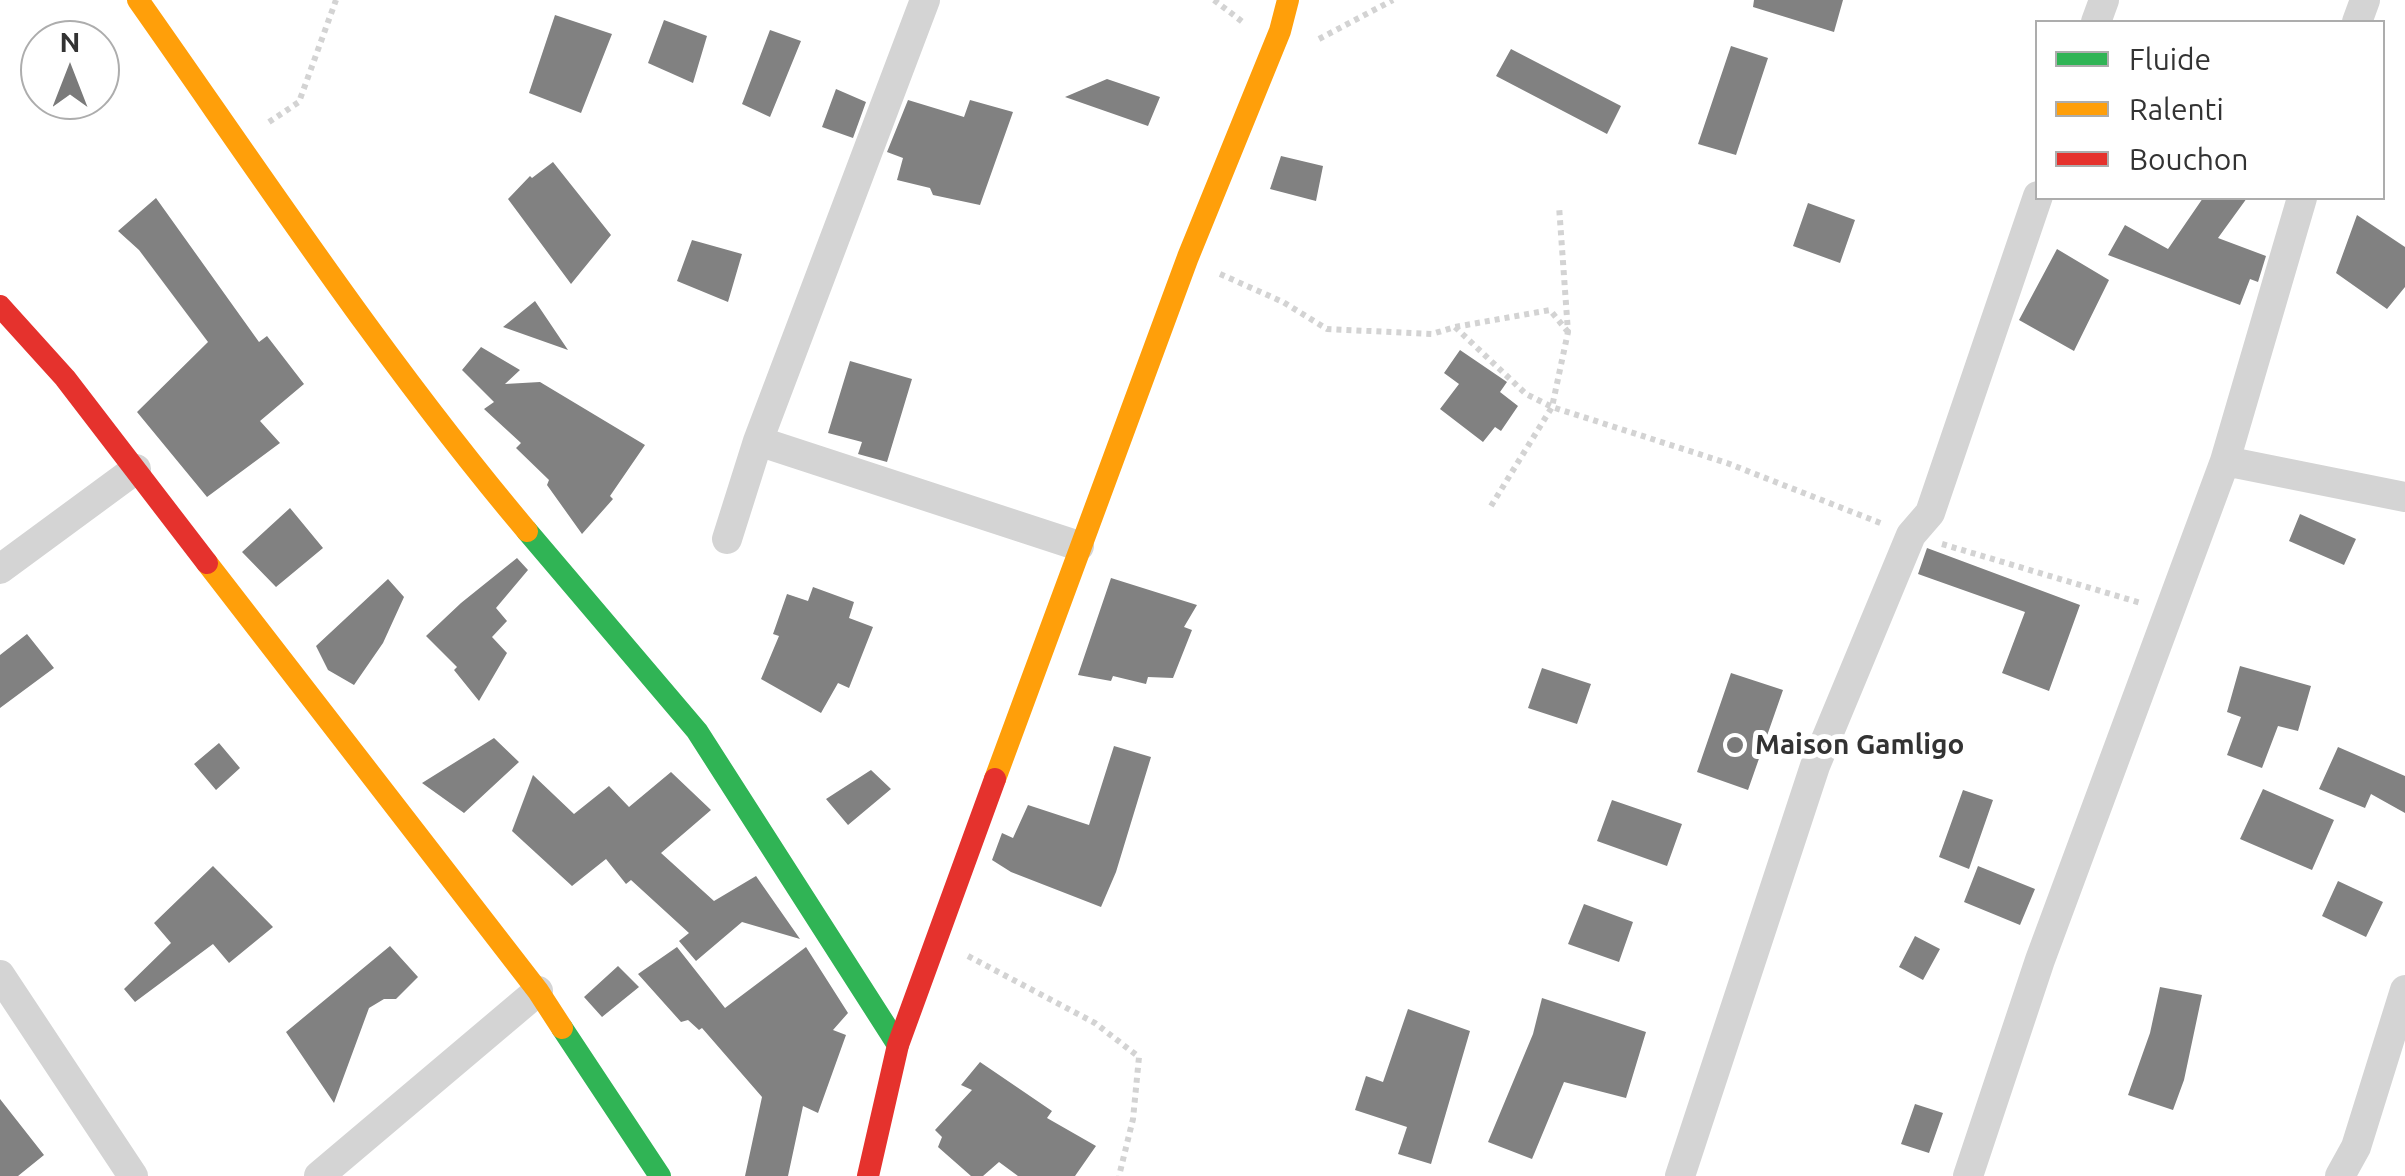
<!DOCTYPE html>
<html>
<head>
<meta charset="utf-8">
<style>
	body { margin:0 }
	#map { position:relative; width:2405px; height:1176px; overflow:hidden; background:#fff; font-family:Ubuntu,sans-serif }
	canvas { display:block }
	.legend { position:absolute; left:2035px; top:20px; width:350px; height:180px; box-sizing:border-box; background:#fff; border:2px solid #adadad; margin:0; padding:12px 18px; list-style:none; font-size:30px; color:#333 }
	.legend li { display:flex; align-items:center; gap:20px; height:50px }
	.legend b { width:50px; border:2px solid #adadad }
	.north { position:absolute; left:20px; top:20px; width:100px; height:100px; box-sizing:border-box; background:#fff; border:2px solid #adadad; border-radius:50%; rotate:0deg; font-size:28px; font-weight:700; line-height:40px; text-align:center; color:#333 }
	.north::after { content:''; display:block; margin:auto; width:35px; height:45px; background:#7a7a7a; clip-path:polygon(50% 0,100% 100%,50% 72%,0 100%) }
</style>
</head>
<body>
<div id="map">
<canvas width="2405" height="1176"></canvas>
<ul class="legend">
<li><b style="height:12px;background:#30b455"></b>Fluide</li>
<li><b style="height:12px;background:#ff9f0a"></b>Ralenti</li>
<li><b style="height:12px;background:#e5322d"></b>Bouchon</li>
</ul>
<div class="north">N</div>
</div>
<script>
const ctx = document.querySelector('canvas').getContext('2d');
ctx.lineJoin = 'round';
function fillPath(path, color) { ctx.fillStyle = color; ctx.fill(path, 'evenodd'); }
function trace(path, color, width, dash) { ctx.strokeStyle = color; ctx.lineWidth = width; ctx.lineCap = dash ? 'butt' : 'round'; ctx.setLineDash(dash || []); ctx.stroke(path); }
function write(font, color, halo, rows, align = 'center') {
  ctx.font = font + ' Ubuntu,sans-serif'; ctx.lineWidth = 10; ctx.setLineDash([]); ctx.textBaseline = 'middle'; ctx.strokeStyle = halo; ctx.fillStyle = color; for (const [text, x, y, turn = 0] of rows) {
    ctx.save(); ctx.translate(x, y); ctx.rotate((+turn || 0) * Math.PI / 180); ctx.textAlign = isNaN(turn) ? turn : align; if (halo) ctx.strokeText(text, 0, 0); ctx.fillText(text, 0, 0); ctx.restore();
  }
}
fillPath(new Path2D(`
	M 1754,0 L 1843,0 L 1834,32 L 1753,7 Z
	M 555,15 L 612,34 L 581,113 L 529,93 Z
	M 664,20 L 707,36 L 693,83 L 648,63 Z
	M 770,30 L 801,41 L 770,117 L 742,104 Z
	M 1731,46 L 1768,58 L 1736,155 L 1698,144 Z
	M 1511,49 L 1621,106 L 1607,134 L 1496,76 Z
	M 1107,79 L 1160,97 L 1148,126 L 1065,97 Z
	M 836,89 L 866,102 L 853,138 L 822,127 Z
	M 908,100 L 964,117 L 970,100 L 1013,112 L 980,205 L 933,195 L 930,188 L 897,180 L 903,158 L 887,152 Z
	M 1281,156 L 1323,166 L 1316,201 L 1270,189 Z
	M 553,162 L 611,235 L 571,284 L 508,199 L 530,176 L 532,178 Z
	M 156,198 L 259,342 L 267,336 L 304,384 L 260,421 L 280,443 L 207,497 L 137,412 L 208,342 L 139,250 L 118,231 Z
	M 2203,198 L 2247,198 L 2218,238 L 2266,256 L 2258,282 L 2250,279 L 2240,305 L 2108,255 L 2125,225 L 2168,249 Z
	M 1808,203 L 1855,220 L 1840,263 L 1793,246 Z
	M 2357,215 L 2405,247 L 2405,287 L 2387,309 L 2336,273 Z
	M 692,240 L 742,254 L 728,302 L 677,281 Z
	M 2057,249 L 2109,280 L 2074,351 L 2019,320 Z
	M 535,301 L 568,350 L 503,327 Z
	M 481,347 L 520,370 L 505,384 L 540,382 L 645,445 L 610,496 L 613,499 L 582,534 L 547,485 L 549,480 L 516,448 L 521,443 L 484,409 L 494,402 L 462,370 Z
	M 1460,350 L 1507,382 L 1500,392 L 1518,406 L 1501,431 L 1495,427 L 1483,442 L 1440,409 L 1459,384 L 1444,373 Z
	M 850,361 L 912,379 L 887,462 L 858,454 L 862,442 L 828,433 Z
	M 290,508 L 323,548 L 276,587 L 242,552 Z
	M 2300,514 L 2356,539 L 2344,565 L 2289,541 Z
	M 1927,548 L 2080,605 L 2049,691 L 2002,673 L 2025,612 L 1918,574 Z
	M 517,558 L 528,570 L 496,608 L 507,621 L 492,637 L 507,653 L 479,701 L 454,670 L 457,667 L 426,636 L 461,603 Z
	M 1111,578 L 1197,605 L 1184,627 L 1192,630 L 1173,678 L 1148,677 L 1146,684 L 1113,676 L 1111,681 L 1078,675 Z
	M 388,579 L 404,597 L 383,643 L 354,685 L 328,670 L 316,646 Z
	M 813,587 L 854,602 L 849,618 L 873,627 L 849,688 L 838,683 L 821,713 L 761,679 L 779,636 L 773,634 L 787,594 L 808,601 Z
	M 27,634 L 54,668 L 0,708 L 0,655 Z
	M 2240,666 L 2311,686 L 2298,731 L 2278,726 L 2262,768 L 2227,755 L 2241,717 L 2227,712 Z
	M 1542,668 L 1591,684 L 1577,724 L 1528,708 Z
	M 1731,673 L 1783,690 L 1748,790 L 1697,772 Z
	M 494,738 L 519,762 L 464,813 L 422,783 Z
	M 219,743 L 240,768 L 216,790 L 194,764 Z
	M 1114,746 L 1151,757 L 1116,872 L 1101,907 L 1011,872 L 992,860 L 1002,833 L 1013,838 L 1028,805 L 1089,825 Z
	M 2338,747 L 2405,776 L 2405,813 L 2371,794 L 2365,808 L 2319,789 Z
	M 871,770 L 891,789 L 848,825 L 826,799 Z
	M 671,772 L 711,810 L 661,853 L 714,901 L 756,876 L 800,939 L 742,922 L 696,961 L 679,941 L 689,933 L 631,880 L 626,884 L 606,859 L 572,886 L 512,831 L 533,775 L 574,814 L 609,786 L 629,807 Z
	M 2263,789 L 2334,820 L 2312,870 L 2240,839 Z
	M 1963,790 L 1993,800 L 1969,869 L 1939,857 Z
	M 1612,800 L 1682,824 L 1667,866 L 1597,841 Z
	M 213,866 L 273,927 L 229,963 L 213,944 L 135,1002 L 124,989 L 171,943 L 154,923 Z
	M 1978,866 L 2035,889 L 2020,925 L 1964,902 Z
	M 2338,881 L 2383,902 L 2366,937 L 2322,916 Z
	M 1584,904 L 1633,922 L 1619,962 L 1568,944 Z
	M 1915,936 L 1940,949 L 1923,980 L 1899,967 Z
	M 390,946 L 418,977 L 396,999 L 384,999 L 369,1008 L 334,1103 L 286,1032 Z
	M 677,947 L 725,1008 L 806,947 L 848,1013 L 833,1030 L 846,1035 L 818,1113 L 803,1106 L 788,1176 L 745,1176 L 762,1097 L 702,1028 L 699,1030 L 688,1020 L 681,1022 L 638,974 Z
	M 618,966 L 639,987 L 602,1017 L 584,997 Z
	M 2160,987 L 2202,995 L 2184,1080 L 2173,1110 L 2128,1095 L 2150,1033 Z
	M 1542,998 L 1646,1032 L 1626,1098 L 1564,1082 L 1532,1159 L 1488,1142 L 1533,1034 Z
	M 1408,1009 L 1470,1031 L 1431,1164 L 1398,1154 L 1407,1127 L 1355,1110 L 1366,1076 L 1383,1082 Z
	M 980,1062 L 1052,1111 L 1047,1118 L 1096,1146 L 1075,1176 L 1018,1176 L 999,1162 L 983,1176 L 971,1176 L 938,1147 L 942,1137 L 935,1130 L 972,1090 L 961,1085 Z
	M 0,1099 L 44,1155 L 18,1176 L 0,1176 Z
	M 1915,1104 L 1943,1113 L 1929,1153 L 1901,1144 Z`), '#818181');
trace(new Path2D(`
	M 1214,0 L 1244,23
	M 1319,39 L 1393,0
	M 269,122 L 299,102 L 336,0
	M 1220,274 L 1283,302 L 1327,329 L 1432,334 L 1455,327 L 1550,310 L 1568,332
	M 1455,327 L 1526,394 L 1552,407 L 1727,463 L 1883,524
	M 1491,506 L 1552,407 L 1568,332 L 1559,206
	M 1942,544 L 2141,603
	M 968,956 L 1095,1023 L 1139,1057 L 1133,1119 L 1119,1176`), '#d3d3d3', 6, [5, 5]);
trace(new Path2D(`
	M 2096,22 L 2104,0
	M 2357,22 L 2365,0
	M 758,441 L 1079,546
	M 2225,461 L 2405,497
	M 727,539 L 758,441 L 925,0
	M 0,569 L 136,469
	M 0,975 L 133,1176
	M 319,1176 L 538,991
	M 1680,1176 L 1815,766 L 1911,535 L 1930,513 L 2038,196
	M 1968,1176 L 2040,960 L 2225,461 L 2302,198
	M 2340,1176 L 2356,1147 L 2405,990`), '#d4d4d4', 30);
trace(new Path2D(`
	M 527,531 L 697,731 L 898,1045
	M 562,1028 L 660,1176`), '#30b455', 22);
trace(new Path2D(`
	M 138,0 C 264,179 386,364 527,531
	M 207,563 L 538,991 L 562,1028
	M 995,779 L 1188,257 L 1280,31 L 1288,0`), '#ff9f0a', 22);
trace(new Path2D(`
	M 0,306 L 65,378 L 207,563
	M 868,1176 L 898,1045 L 995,779`), '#e5322d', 22);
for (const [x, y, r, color] of [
	[1735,745,10,"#7a7a7a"]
]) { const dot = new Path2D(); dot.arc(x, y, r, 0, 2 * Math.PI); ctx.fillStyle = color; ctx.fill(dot); trace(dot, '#fff', 4); }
write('bold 28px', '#333', '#fff', [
	["Maison Gamligo",1755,745]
], 'left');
</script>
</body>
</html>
